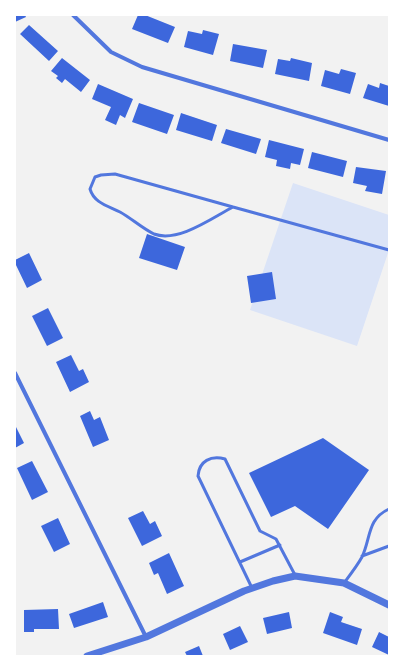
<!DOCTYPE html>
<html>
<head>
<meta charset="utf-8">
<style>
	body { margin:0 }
	#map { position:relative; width:404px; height:671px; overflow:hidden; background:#f2f2f2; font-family:"DM Sans",sans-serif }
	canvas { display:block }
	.frame { position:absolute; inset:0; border:16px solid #fff; pointer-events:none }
</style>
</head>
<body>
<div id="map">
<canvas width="404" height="671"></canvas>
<div class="frame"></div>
</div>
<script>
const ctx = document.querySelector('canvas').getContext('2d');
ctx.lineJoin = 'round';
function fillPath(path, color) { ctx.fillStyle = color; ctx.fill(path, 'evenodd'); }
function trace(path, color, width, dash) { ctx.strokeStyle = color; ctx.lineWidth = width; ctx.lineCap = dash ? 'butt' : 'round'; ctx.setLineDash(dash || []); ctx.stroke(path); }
fillPath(new Path2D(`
	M 293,183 L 389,215 L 389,250 L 357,346 L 250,310 Z`), '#dbe4f7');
fillPath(new Path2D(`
	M 15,15 L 25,15 L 26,17 L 15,22 Z
	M 138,15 L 145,15 L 175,27 L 168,43 L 132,29 Z
	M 29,25 L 58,51 L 49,61 L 20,34 Z
	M 203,30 L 219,34 L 213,55 L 184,47 L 188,31 L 202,34 Z
	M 233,44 L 267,50 L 263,68 L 230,61 Z
	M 62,58 L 90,80 L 81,92 L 65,79 L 62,83 L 56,78 L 58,76 L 51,71 Z
	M 291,58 L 312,63 L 309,81 L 275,74 L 278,59 L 290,61 Z
	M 341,69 L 356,73 L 350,94 L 321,86 L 325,70 L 339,74 Z
	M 380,83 L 389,86 L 389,106 L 363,98 L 368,84 L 379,88 Z
	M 98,84 L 133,99 L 125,118 L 120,115 L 116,125 L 105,120 L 111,107 L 92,99 Z
	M 139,103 L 174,115 L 167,134 L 132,122 Z
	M 181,113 L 217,125 L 212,141 L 176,130 Z
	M 226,129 L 261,139 L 256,154 L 221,143 Z
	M 269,140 L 304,149 L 300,165 L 291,163 L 290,169 L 276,166 L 277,160 L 265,157 Z
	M 312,152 L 347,161 L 343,177 L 308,168 Z
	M 356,167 L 386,171 L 382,194 L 365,191 L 367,186 L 353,183 Z
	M 147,234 L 185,247 L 177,270 L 139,258 Z
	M 29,253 L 42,280 L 27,288 L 15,263 L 15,260 Z
	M 272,272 L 276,299 L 251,303 L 247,276 Z
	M 48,308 L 63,338 L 47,346 L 32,316 Z
	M 71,355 L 79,371 L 83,369 L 89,382 L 70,392 L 56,362 Z
	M 90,411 L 94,420 L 100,417 L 109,440 L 93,447 L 80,416 Z
	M 15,425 L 24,443 L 15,448 Z
	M 323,438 L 369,470 L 328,529 L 295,506 L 271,517 L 249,473 Z
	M 32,461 L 48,492 L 32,500 L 17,468 Z
	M 143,511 L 150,524 L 155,521 L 162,536 L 142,546 L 128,518 Z
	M 58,518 L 70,544 L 54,552 L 41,526 Z
	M 169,553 L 184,586 L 167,594 L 158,573 L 154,575 L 149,563 Z
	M 103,602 L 108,617 L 74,628 L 69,614 Z
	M 58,609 L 59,629 L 34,629 L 34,632 L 24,632 L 24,610 Z
	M 289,612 L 292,628 L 267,634 L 263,618 Z
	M 330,612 L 343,617 L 341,622 L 362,629 L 357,645 L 323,633 Z
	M 240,626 L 248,642 L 230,650 L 223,634 Z
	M 379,632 L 389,637 L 389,655 L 372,647 Z
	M 199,646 L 203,656 L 187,656 L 185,652 Z`), '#3d67dc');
trace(new Path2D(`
	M 115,174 L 233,207 C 212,218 178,243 154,234 C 143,229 131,218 120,212 C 108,206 94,203 90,189 L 95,177 L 101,175 Z
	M 233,207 L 389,250
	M 362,556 L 389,546
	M 240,562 L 280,545
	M 344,583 C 350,575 357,566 362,557 C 371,538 367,519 389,509
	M 252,588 L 198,476 C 199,461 211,455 225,459 L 260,531 L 276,539 L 295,575`), '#5277de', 3);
trace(new Path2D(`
	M 73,15 L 111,52 L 142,67 L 389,140
	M 15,373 L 146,637`), '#5277de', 4);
trace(new Path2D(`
	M 87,656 L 146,637 L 244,591 L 273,581 L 295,576 L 344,583 L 389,605`), '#5277de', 7);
</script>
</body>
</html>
